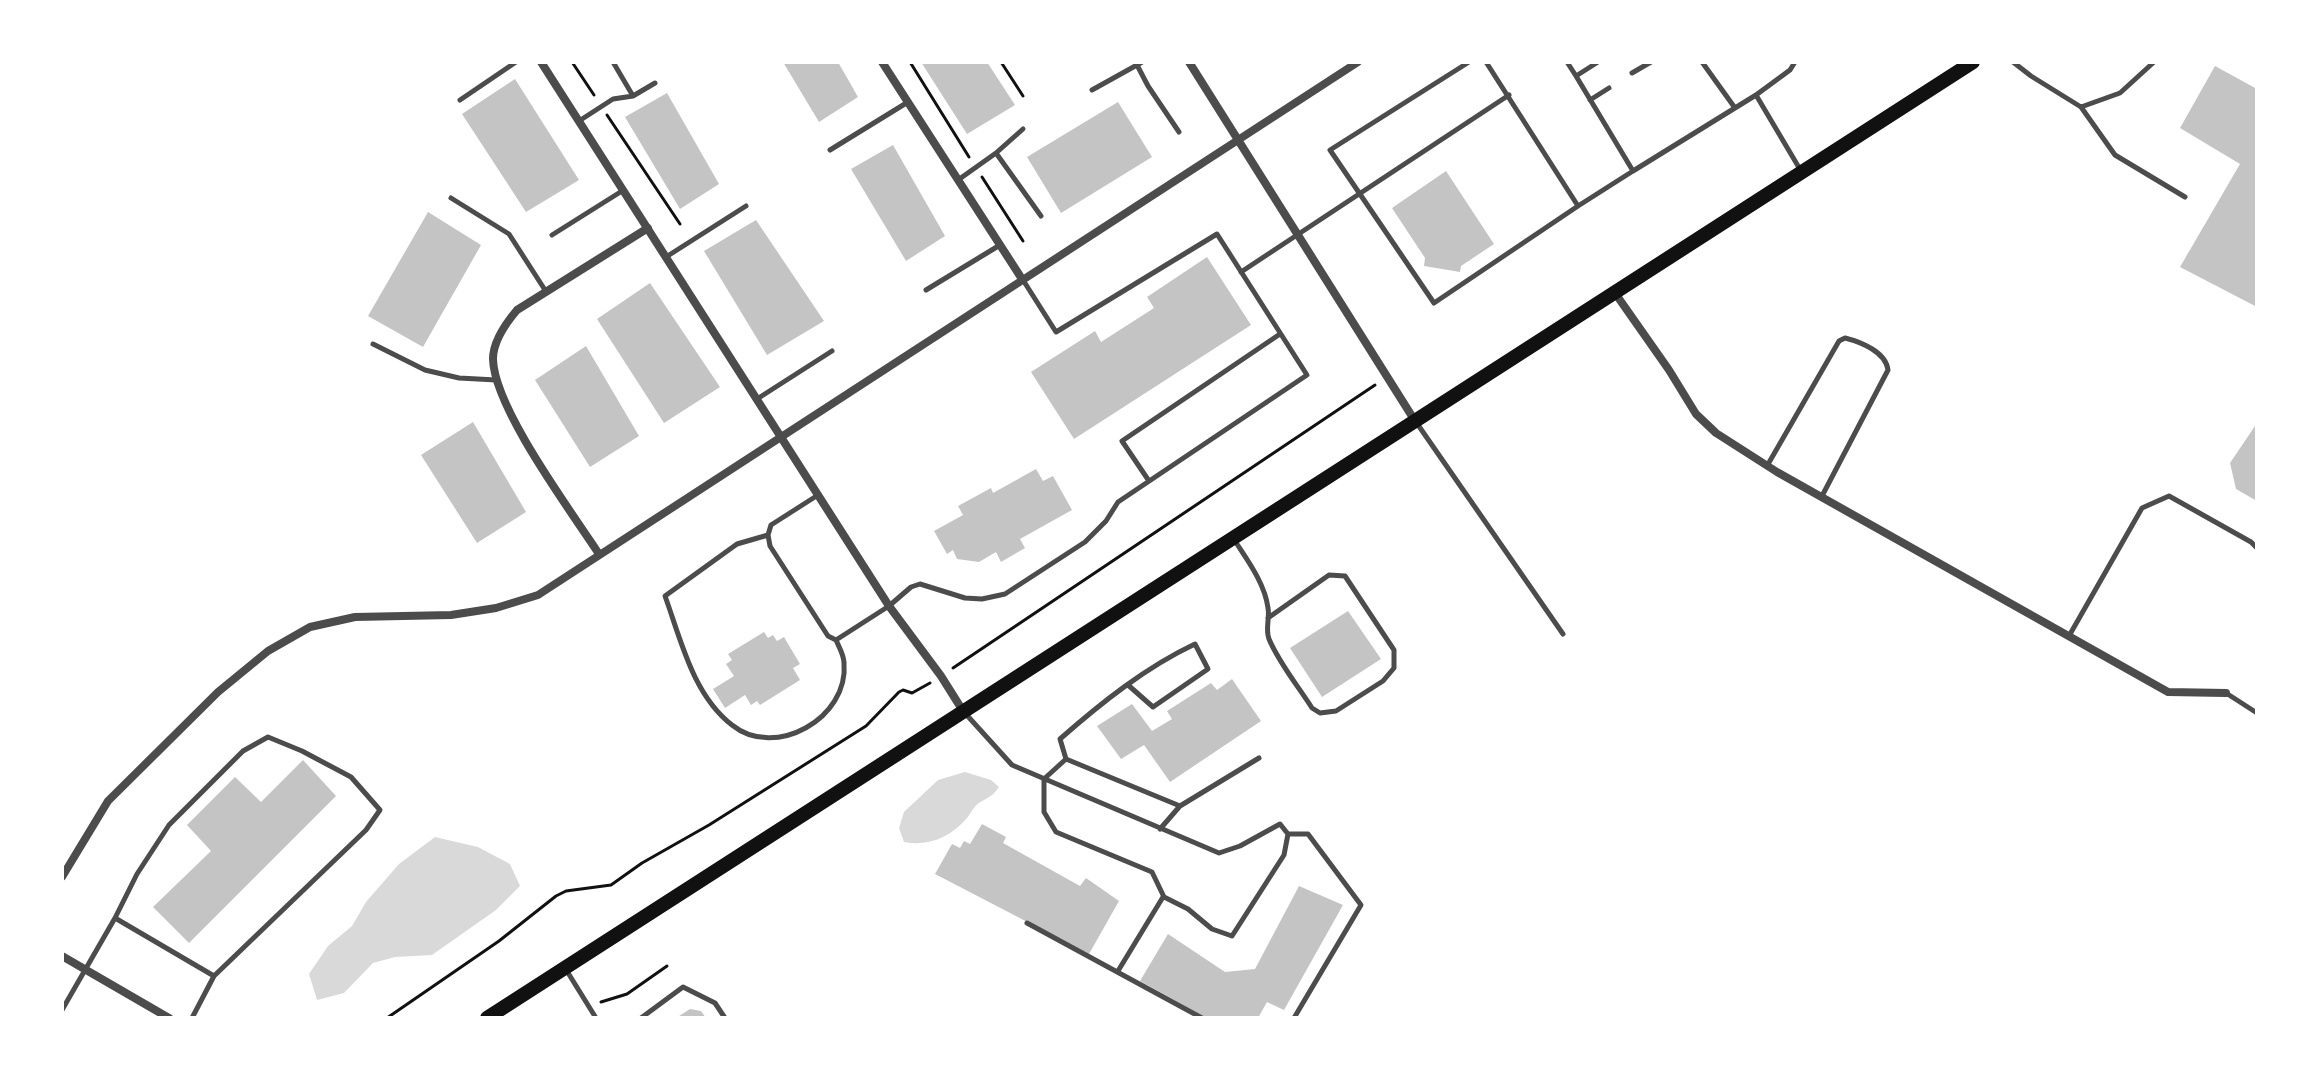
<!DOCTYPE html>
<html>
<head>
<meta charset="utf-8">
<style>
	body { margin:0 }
	#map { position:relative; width:2319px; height:1080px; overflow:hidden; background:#fff; font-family:Figtree,sans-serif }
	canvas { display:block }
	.frame { position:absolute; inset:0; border:64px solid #fff; pointer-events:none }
</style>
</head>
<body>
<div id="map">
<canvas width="2319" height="1080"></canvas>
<div class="frame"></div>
</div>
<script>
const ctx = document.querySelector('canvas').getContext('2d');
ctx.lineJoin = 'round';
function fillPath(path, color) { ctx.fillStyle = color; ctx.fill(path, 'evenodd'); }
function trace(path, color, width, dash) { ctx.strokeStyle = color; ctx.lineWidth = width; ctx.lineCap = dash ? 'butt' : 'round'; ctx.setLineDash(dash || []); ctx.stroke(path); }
fillPath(new Path2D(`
	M 965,772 L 991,780 L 999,787 C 992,797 988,797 979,803 C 974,806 971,813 967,818 C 951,837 928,847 904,842 L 899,828 L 904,812 L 938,780 Z
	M 435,837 L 478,847 L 510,864 L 520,886 L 496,910 L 432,955 L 395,957 L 373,963 L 344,993 L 317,1000 L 309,974 L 328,946 L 352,926 L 366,902 L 399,864 Z`), '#d9d9d9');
fillPath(new Path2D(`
	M 783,62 L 838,62 L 858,97 L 819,122 Z
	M 921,62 L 987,62 L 1015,105 L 967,134 Z
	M 2215,66 L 2257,89 L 2257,307 L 2180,267 L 2240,164 L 2180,128 Z
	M 515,79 L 579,180 L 526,212 L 462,114 Z
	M 667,93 L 719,184 L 680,209 L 625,117 Z
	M 1118,102 L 1152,157 L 1061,213 L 1027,157 Z
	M 893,145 L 945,236 L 906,261 L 851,169 Z
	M 1446,171 L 1494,244 L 1461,266 L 1460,272 L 1424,266 L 1425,258 L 1392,208 Z
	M 428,212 L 481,245 L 423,347 L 368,316 Z
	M 756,220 L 824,321 L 767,355 L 704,251 Z
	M 1207,257 L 1251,325 L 1074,439 L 1031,372 L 1095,331 L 1101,342 L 1154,308 L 1147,297 Z
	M 650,283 L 720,387 L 664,423 L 597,319 Z
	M 586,346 L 639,436 L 590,467 L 535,380 Z
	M 473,422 L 526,512 L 477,543 L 421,455 Z
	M 2257,423 L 2257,501 L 2236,489 L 2230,463 Z
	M 1036,469 L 1043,481 L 1053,476 L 1072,510 L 1020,539 L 1025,548 L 1001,562 L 996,552 L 979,562 L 957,559 L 953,550 L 947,554 L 934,531 L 963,515 L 958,506 L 991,488 L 993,493 Z
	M 1348,611 L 1381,659 L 1322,697 L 1290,648 Z
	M 764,632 L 768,638 L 773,635 L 777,641 L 784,637 L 800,664 L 793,668 L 800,680 L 760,705 L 757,701 L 751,705 L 745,695 L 725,708 L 713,689 L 734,676 L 726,664 L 732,660 L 728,654 Z
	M 1232,679 L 1261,721 L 1170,782 L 1144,745 L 1121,759 L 1097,726 L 1132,704 L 1152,731 L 1172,719 L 1167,711 L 1211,683 L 1217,690 Z
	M 303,760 L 336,796 L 189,943 L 153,907 L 211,851 L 187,825 L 235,777 L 261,802 Z
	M 982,824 L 1006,837 L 1003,843 L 1080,886 L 1086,878 L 1119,901 L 1089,954 L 935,874 L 952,844 L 960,848 L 964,841 L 970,844 Z
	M 1299,886 L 1343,905 L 1284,1010 L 1267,1002 L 1258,1018 L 1207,1018 L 1140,981 L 1168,934 L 1225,972 L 1255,969 Z
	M 690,1009 L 701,1011 L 706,1018 L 676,1018 Z`), '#c4c4c4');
trace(new Path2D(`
	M 572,62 L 594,95
	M 910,62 L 969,157
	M 1001,62 L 1023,96
	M 607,115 L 680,224
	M 982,177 L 1023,241
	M 953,668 L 1375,385
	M 601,1002 L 627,994 L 667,966
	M 387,1018 L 499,941 L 556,896 L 566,891 L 611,885 L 642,863 L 709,825 L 866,726 L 899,692 L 903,690 L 912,693 L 930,683`), '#111', 3);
trace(new Path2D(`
	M 613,62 L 633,96
	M 1142,62 L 1137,65 L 1148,86 L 1179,132
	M 1469,62 L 1330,150 L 1434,303 L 1578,206 L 1486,62
	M 1567,62 L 1576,76
	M 1598,62 L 1576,76 L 1633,171 L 1756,95 L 1801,171
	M 1702,62 L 1735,108
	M 2013,62 L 2031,76 L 2081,107 L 2120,93 L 2154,62
	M 1632,73 L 1651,62
	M 1092,90 L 1137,65
	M 1756,95 L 1790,70 L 1795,62
	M 460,100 L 516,62
	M 1590,100 L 1609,88
	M 2081,107 L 2115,155 L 2185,197
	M 579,121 L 613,99 L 633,96 L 655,83
	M 830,150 L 908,102
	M 996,153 L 1023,129
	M 958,180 L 996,153 L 1041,216
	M 451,198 L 509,234 L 545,290
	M 1578,206 L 1633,171
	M 552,235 L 622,191
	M 666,257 L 746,206
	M 1241,272 L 1509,95
	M 926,290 L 1000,245
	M 373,344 L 425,370 L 459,378 L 496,380
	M 757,399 L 832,351
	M 1416,422 L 1563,634
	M 1767,466 L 1839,341 L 1845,338 C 1861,342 1886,352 1888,370 L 1822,496
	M 1149,481 L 1122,441 L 1280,334
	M 818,495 L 771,525 L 768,535 L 770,546 L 828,636 L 836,640 L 889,606 L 911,587 L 920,584 L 965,598 L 982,599 L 1005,594 L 1085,542 L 1106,521 L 1118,502 L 1307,375 L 1217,234 L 1056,332 L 1023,280
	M 768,535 L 737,544 L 665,596 C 681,640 693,695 732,725 C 775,760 849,718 844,663 C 844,655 839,647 836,640
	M 1235,541 C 1248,561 1265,584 1268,608 C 1270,618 1265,629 1269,639 C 1279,663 1298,686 1312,708 L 1320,713 L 1336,711 L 1383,681 L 1394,668 L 1394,650 L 1345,576 L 1329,575 L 1268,618
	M 2069,636 L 2142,508 L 2169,496 L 2251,542 L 2257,548
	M 2226,693 L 2257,713
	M 964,712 L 1012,765 L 1219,853 L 1240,846 L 1280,824 L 1288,834 L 1284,855 L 1232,936 L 1212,929 L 1188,909 L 1164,897 L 1152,872 L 1056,832 L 1044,812 L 1044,779 L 1066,759 L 1180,806
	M 1066,759 L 1060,739 C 1101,703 1146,667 1195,644 L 1208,669 L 1153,707 L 1128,685
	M 1160,829 L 1180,806 L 1259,758
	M 1288,834 L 1308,834 L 1361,905 L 1294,1018
	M 115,918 L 137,874 L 169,825 L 243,751 L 268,737 L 302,751 L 351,777 L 380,810 L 366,830 L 214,976
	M 1027,923 L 1202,1018
	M 565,968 L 596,1018
	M 1118,971 L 1163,897
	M 62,1010 L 115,918 L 214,976 L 192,1018
	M 641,1018 L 683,987 L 715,1003 L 725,1018`), '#4c4c4c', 5);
trace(new Path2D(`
	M 541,62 L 889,606 L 941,676 L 963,711
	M 882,62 L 1022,279
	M 1189,62 L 1415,421
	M 1615,293 L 1669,370 L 1696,414 L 1716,433 L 1777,472 L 2168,692 L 2226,693
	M 599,554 C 571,511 494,408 493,359 C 493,341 506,323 517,310 L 648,228
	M 62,877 L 108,801 L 218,692 L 268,651 L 310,627 L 355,617 L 451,615 L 496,608 L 538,595 L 1358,62
	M 62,956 L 169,1018`), '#4c4c4c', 8);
trace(new Path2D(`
	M 487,1018 L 1973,62`), '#111', 14);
</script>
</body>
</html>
